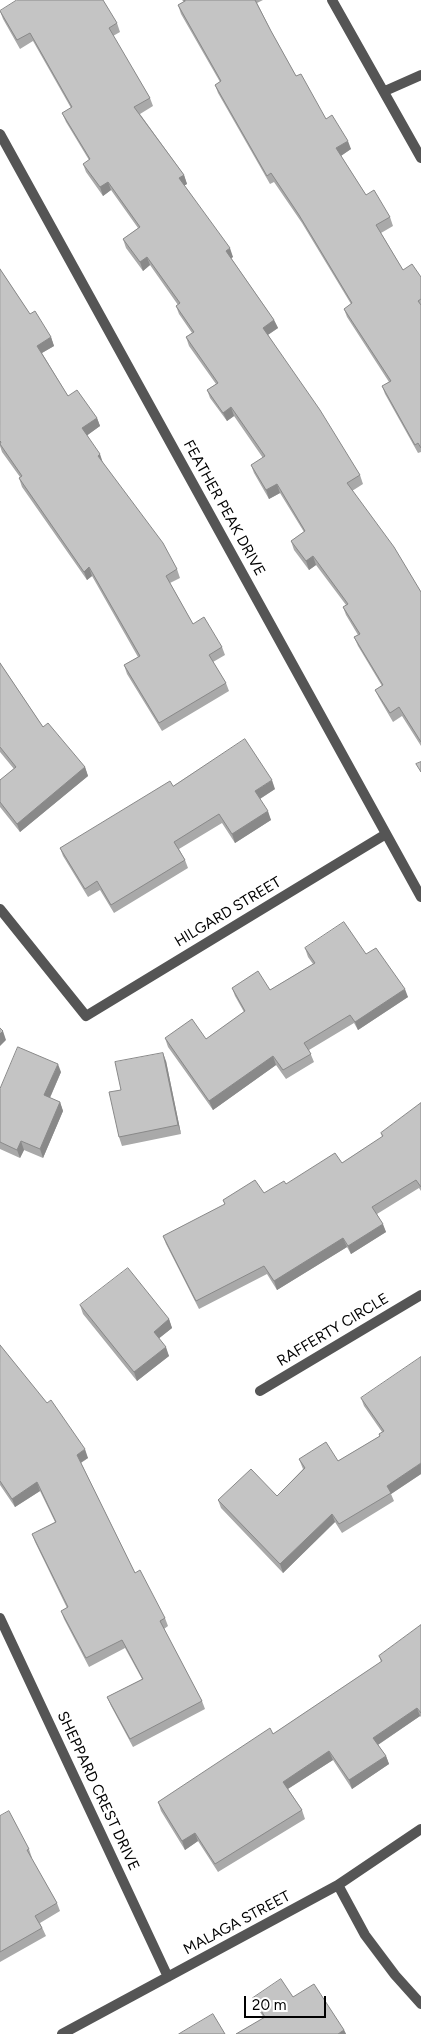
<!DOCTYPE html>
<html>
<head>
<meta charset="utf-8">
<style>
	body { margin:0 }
	#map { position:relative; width:421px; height:2034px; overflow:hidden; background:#fff; font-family:Figtree,sans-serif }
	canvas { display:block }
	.scale { position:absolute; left:244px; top:1996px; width:82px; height:22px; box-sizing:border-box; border:2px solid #000; border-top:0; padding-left:6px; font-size:15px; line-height:18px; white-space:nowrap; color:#000; -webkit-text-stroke:4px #fff; paint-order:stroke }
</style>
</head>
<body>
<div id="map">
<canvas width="421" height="2034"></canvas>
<div class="scale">20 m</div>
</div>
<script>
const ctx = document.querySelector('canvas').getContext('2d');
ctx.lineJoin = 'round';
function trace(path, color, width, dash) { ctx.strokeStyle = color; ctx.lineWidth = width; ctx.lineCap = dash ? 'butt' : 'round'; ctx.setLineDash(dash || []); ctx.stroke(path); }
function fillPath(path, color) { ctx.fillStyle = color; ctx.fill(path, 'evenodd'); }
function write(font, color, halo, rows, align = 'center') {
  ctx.font = font + ' Figtree,sans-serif'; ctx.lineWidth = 4; ctx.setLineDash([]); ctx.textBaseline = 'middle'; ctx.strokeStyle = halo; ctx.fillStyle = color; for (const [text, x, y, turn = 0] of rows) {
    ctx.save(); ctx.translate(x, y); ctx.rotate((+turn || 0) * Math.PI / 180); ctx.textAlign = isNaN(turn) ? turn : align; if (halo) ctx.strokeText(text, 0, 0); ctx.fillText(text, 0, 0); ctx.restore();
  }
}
trace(new Path2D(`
	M 332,0 L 421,158
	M 385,91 L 421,75
	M 0,134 L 421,897
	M 0,909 L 86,1016 L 386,834
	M 260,1391 L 421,1295
	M 0,1618 L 168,1977
	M 338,1885 L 365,1935 L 395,1975 L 421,2004
	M 62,2034 L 338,1885 L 421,1829`), '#555', 10);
fillPath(new Path2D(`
	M 182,0 L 263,0 L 257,3 L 271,31 L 296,76 L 326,119 L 351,149 L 341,156 L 366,195 L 390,217 L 393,226 L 381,233 L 403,270 L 421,277 L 421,452 L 418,453 L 385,394 L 382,386 L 389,382 L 347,317 L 344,309 L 351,304 L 302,223 L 274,182 L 270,184 L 218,93 L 215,85 L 220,82 L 181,14 L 178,5 L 184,2 Z
	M 0,11 L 117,23 L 120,32 L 113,36 L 150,98 L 153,106 L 140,114 L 184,175 L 187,184 L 184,185 L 233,257 L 231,258 L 274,320 L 278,328 L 268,335 L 360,475 L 363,484 L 352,491 L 421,592 L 421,746 L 402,716 L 393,722 L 379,698 L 375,690 L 382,686 L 358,646 L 354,637 L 358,635 L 346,615 L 343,607 L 346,605 L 316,565 L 309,570 L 294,550 L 291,541 L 304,532 L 280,493 L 269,499 L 254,473 L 251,465 L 263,458 L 234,416 L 227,421 L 210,398 L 207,390 L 216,384 L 189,346 L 186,337 L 192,333 L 179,314 L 176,306 L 178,305 L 150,265 L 143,271 L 126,248 L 123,239 L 138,228 L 111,190 L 103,196 L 86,172 L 83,164 L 89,160 L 66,122 L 62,113 L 71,108 L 33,41 L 20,49 L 3,19 Z
	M 0,269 L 30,314 L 51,337 L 54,346 L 42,353 L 68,396 L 97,418 L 100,426 L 87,435 L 103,463 L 177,569 L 180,578 L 170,583 L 193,624 L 222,647 L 225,655 L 213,662 L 226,683 L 229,691 L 162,731 L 127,674 L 124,665 L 138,657 L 92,576 L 87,580 L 22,487 L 19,478 L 20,477 L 2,452 L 0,446 Z
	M 0,663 L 43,727 L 85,767 L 88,776 L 20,832 L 0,807 L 0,780 L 14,769 L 0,752 Z
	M 173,786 L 275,789 L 260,799 L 271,820 L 235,843 L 222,823 L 179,849 L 185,860 L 188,868 L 114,913 L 100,890 L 88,897 L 63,856 L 60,848 Z
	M 305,948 L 366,954 L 408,997 L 358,1030 L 354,1023 L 309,1050 L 314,1062 L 286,1079 L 276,1065 L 213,1110 L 168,1047 L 165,1038 L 206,1039 L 244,1012 L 235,996 L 232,988 L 270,990 L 313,964 L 308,957 Z
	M 166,1061 L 181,1134 L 122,1146 L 119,1137 L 121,1090 Z
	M 61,1072 L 50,1098 L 60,1102 L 63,1111 L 43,1158 L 24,1150 L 20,1158 L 0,1149 L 0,1089 Z
	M 421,1103 L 421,1191 L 419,1188 L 377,1214 L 386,1232 L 351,1254 L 347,1247 L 277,1290 L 267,1274 L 199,1309 L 166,1244 L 163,1236 L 225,1205 L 223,1200 L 264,1193 L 342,1163 L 382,1137 L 381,1133 Z
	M 80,1305 L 169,1319 L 172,1328 L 159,1338 L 169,1356 L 137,1381 L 83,1314 Z
	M 0,1345 L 88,1458 L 81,1463 L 135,1573 L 165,1618 L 168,1626 L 164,1629 L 202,1701 L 205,1709 L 133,1747 L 111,1706 L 107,1697 L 142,1679 L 125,1648 L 89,1667 L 64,1619 L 61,1611 L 67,1608 L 35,1542 L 32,1534 L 55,1522 L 40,1491 L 15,1507 L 0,1485 Z
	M 361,1398 L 421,1474 L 391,1494 L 394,1501 L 342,1533 L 335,1522 L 283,1573 L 221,1508 L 218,1500 L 277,1496 L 303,1469 L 299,1459 L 338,1461 L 380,1436 L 379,1434 L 382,1432 L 364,1406 Z
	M 421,1625 L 421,1717 L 420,1716 L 378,1745 L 386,1756 L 389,1764 L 352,1789 L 333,1760 L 288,1789 L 302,1810 L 305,1819 L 218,1872 L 198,1841 L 185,1850 L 161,1811 L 158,1802 L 273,1734 L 381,1662 L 379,1656 Z
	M 0,1816 L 29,1849 L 32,1858 L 31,1858 L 57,1903 L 60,1911 L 40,1923 L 46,1936 L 0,1962 Z
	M 293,1997 L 344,2030 L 346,2034 L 236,2034 L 264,2018 L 256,2006 L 253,1998 Z`), '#a9a9a9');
fillPath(new Path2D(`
	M 348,141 L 351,149 L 339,157 L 336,148 Z
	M 184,175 L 187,184 L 182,187 L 179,178 Z
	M 108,182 L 111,190 L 103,196 L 100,187 Z
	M 230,248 L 233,257 L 230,259 L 226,251 Z
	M 147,257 L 150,265 L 143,271 L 140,262 Z
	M 274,320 L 278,328 L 266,336 L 263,328 Z
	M 51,337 L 54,346 L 40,354 L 37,346 Z
	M 231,407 L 234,416 L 227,421 L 223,413 Z
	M 97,418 L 100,426 L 85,437 L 82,428 Z
	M 100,454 L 103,463 L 98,456 Z
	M 277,484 L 280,493 L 269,499 L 266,490 Z
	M 313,556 L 316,565 L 309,570 L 306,561 Z
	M 89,567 L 92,576 L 87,580 L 84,572 Z
	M 85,767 L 88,776 L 20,832 L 17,824 Z
	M 272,780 L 275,789 L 258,800 L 255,791 Z
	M 268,811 L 271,820 L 235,843 L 232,834 Z
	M 405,989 L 408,997 L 358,1030 L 355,1022 Z
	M 3,1031 L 6,1040 L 0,1046 L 0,1034 Z
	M 163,1053 L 166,1061 L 181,1134 L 178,1125 Z
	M 273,1056 L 276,1065 L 213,1110 L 209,1101 Z
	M 58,1064 L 61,1072 L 47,1104 L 44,1095 Z
	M 60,1102 L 63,1111 L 43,1158 L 40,1149 Z
	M 21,1141 L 24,1150 L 20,1158 L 17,1150 Z
	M 383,1224 L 386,1232 L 351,1254 L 348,1246 Z
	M 343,1238 L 347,1247 L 277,1290 L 274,1281 Z
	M 169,1319 L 172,1328 L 157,1340 L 154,1332 Z
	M 166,1347 L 169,1356 L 137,1381 L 134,1372 Z
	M 85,1449 L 88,1458 L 80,1463 L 77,1455 Z
	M 421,1463 L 421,1474 L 391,1494 L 387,1486 Z
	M 37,1482 L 40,1491 L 15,1507 L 12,1499 Z
	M 332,1514 L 335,1522 L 283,1573 L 280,1564 Z
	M 417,1708 L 420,1716 L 376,1746 L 373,1738 Z
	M 329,1751 L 333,1760 L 286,1790 L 283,1782 Z
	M 386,1756 L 389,1764 L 352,1789 L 349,1780 Z
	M 195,1833 L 198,1841 L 185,1850 L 182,1841 Z
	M 344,2030 L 346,2034 L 338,2034 Z`), '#898989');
const building = new Path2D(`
	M 17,0 L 103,0 L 117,23 L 109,28 L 150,98 L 134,107 L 184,175 L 179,178 L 230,248 L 226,251 L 274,320 L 263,328 L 320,410 L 360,475 L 347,483 L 394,547 L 421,592 L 421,742 L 399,707 L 390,713 L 375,690 L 383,685 L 354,637 L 360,634 L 343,607 L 348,604 L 313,556 L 306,561 L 291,541 L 305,531 L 277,484 L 266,490 L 251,465 L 265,456 L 231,407 L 223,413 L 207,390 L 218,383 L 186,337 L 194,332 L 176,306 L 180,303 L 147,257 L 140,262 L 123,239 L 140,227 L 108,182 L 100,187 L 83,164 L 90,159 L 62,113 L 72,107 L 30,33 L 17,40 L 0,11 Z
	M 184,0 L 255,0 L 271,31 L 296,76 L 301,74 L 326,119 L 332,115 L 348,141 L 336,148 L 366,195 L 374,190 L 390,217 L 376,225 L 403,270 L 412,264 L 421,277 L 421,299 L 418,301 L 421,305 L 421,448 L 418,443 L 415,445 L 382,386 L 391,381 L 344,309 L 352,303 L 299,215 L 271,173 L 267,176 L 215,85 L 221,81 L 178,5 L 185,1 Z
	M 0,269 L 30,314 L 35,311 L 51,337 L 37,346 L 68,396 L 77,390 L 97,418 L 82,428 L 100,454 L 98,456 L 163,543 L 177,569 L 166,576 L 193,624 L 204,617 L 222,647 L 209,655 L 226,683 L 159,723 L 124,665 L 140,656 L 89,567 L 84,572 L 19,478 L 22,476 L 0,444 L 1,442 L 0,441 Z
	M 0,663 L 43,727 L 48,723 L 85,767 L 17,824 L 0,802 L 0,780 L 16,767 L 0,747 Z
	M 245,739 L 272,780 L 255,791 L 268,811 L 232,834 L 219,814 L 174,842 L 185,860 L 111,905 L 97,881 L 85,889 L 60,848 L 170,781 L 173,786 Z
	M 421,762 L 421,772 L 416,764 Z
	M 344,922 L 366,954 L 376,948 L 405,989 L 355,1022 L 350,1015 L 304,1043 L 311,1054 L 283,1070 L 273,1056 L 209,1101 L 165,1038 L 192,1019 L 206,1039 L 245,1011 L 232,988 L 258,971 L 270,990 L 315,963 L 305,948 Z
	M 0,1028 L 3,1031 L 0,1034 Z
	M 18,1047 L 58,1064 L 44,1095 L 60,1102 L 40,1149 L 21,1141 L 17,1150 L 0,1142 L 0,1089 Z
	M 163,1053 L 178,1125 L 119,1137 L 109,1092 L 121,1090 L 115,1062 Z
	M 421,1103 L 421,1187 L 416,1180 L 372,1207 L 383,1224 L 348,1246 L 343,1238 L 274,1281 L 264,1266 L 196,1301 L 163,1236 L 225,1204 L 223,1200 L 255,1180 L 264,1193 L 284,1181 L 286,1184 L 335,1153 L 342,1163 L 383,1136 L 381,1133 Z
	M 128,1268 L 169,1319 L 154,1332 L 166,1347 L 134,1372 L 80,1305 Z
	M 0,1345 L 47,1403 L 51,1400 L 85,1449 L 77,1455 L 135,1573 L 140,1570 L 165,1618 L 160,1621 L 202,1701 L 130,1739 L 107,1697 L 143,1679 L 122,1640 L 86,1658 L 61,1611 L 68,1607 L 32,1534 L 56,1522 L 37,1482 L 12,1499 L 0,1481 Z
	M 421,1357 L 421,1463 L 387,1486 L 391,1493 L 339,1524 L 332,1514 L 280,1564 L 218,1500 L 251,1469 L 277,1496 L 305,1468 L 299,1459 L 326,1442 L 338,1461 L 380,1436 L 379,1434 L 384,1431 L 361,1398 Z
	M 421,1625 L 421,1713 L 417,1708 L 373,1738 L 386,1756 L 349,1780 L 329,1751 L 283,1782 L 302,1810 L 215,1864 L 195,1833 L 182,1841 L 158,1802 L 270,1728 L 273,1734 L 382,1661 L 379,1656 Z
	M 9,1811 L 29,1849 L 27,1850 L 57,1903 L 35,1916 L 42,1928 L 0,1952 L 0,1816 Z
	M 281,1979 L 293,1997 L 314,1984 L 344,2030 L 338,2034 L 236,2034 L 265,2017 L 253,1998 Z
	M 213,2014 L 225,2034 L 179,2034 Z`);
fillPath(building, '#c4c4c4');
trace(building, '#898989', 1);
write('15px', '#000', '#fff', [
	["FEATHER PEAK DRIVE",224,508,61],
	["HILGARD STREET",228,912,-31],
	["RAFFERTY CIRCLE",333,1330,-31],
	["SHEPPARD CREST DRIVE",98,1791,65],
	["MALAGA STREET",237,1923,-28]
]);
</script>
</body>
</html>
